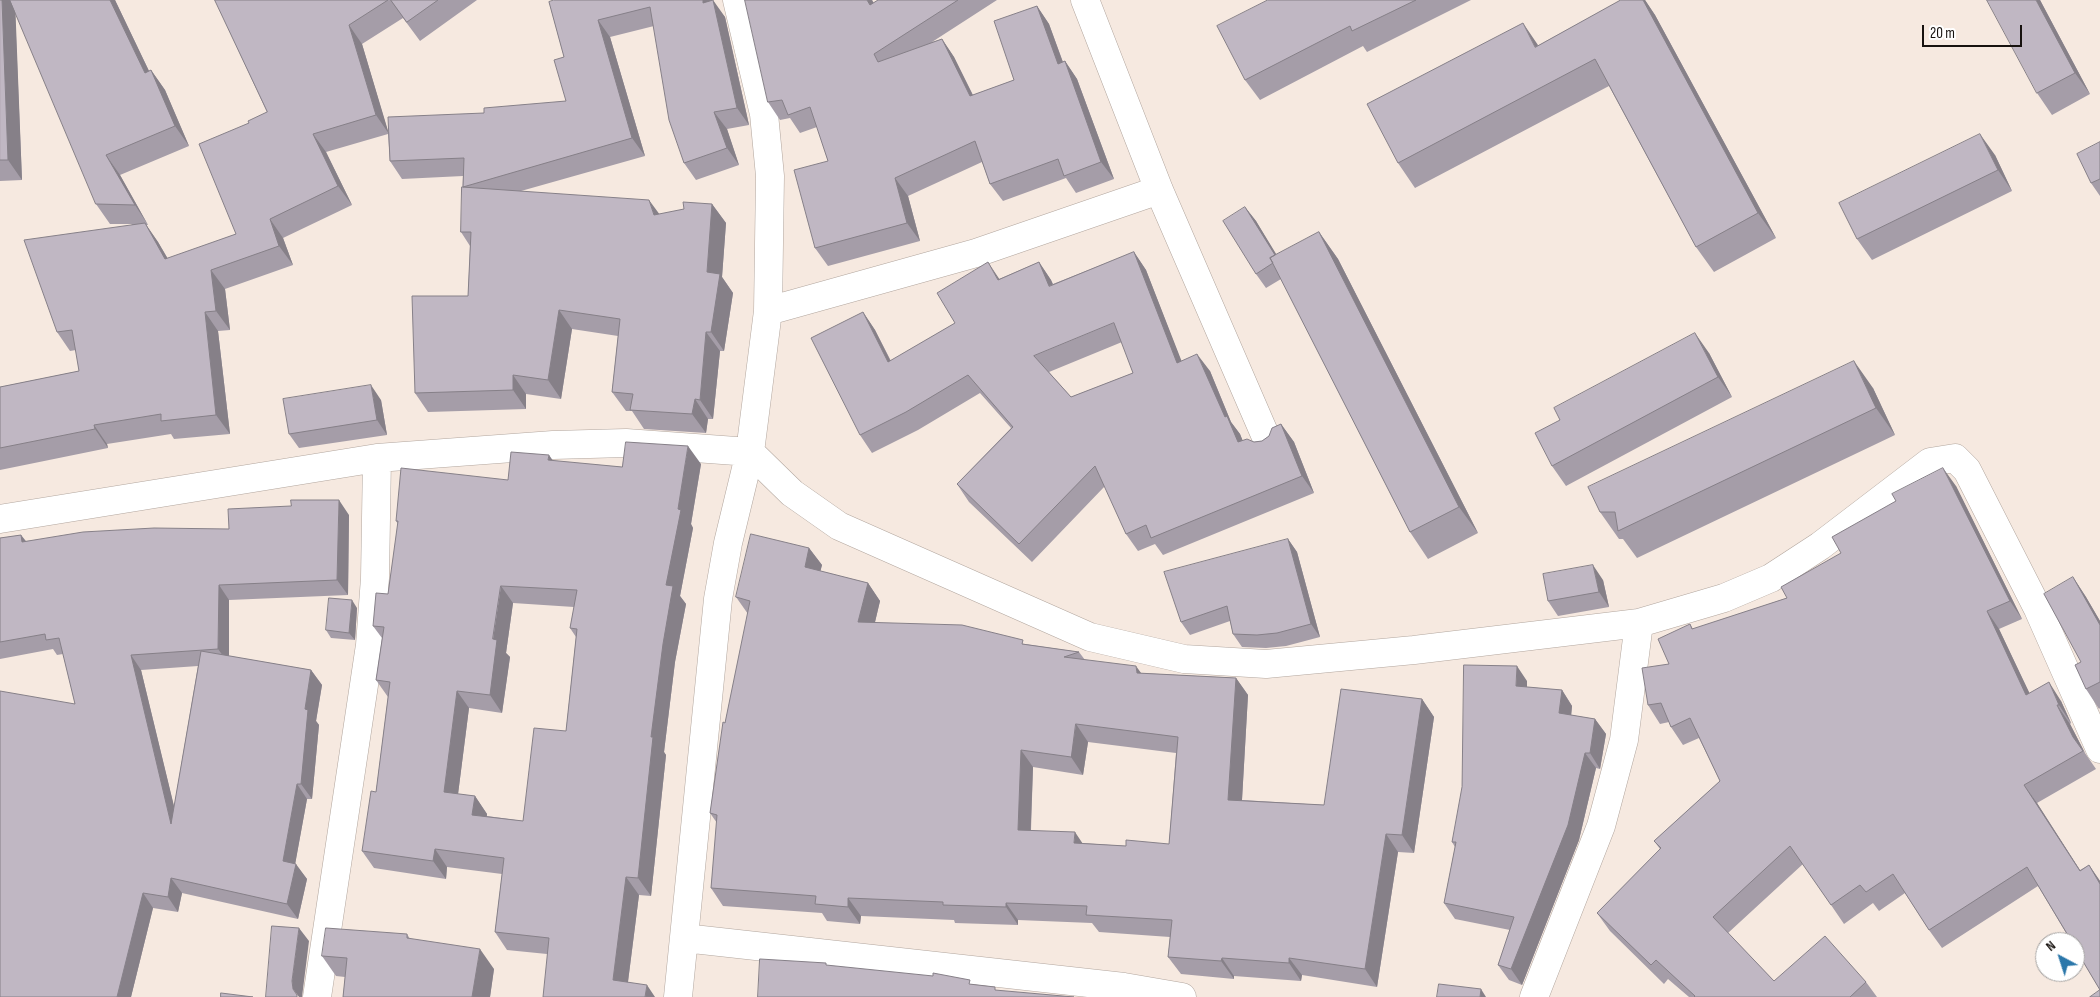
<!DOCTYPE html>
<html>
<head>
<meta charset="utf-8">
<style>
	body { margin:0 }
	#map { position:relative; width:2100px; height:997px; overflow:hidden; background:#f6e9e0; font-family:"Sofia Sans Condensed",sans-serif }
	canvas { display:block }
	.north { position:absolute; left:2035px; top:932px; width:50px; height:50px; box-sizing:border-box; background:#fff; border:1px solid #a2a09f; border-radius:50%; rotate:320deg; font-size:14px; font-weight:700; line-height:20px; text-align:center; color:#17120f }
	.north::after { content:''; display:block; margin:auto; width:18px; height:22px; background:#2b77aa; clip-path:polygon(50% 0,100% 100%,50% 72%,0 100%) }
	.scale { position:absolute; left:1922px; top:25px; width:100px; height:22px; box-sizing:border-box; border:2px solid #17120f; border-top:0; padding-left:6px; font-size:15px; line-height:18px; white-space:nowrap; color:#17120f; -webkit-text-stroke:4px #fff; paint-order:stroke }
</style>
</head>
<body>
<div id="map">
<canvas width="2100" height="997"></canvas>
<div class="north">N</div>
<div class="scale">20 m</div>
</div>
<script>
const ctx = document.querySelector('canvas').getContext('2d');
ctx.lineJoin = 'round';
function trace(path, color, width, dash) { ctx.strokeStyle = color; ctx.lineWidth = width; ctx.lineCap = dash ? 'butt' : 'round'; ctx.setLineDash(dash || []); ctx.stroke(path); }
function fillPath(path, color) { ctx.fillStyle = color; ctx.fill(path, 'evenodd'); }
const minor = new Path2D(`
	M 1085,0 L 1159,190 L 1269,444
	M 768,311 L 976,253 L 1159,190
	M 0,519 L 377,458 L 553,445 L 626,443 L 750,452 L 792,493 L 839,526 L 1090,637 L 1184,659 L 1266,664 L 1414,650 L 1639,623 L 1724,598 L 1771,578 L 1820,546 L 1930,462 L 1955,458 L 1967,470 L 2038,609 L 2100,749
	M 684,938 L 1124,987 L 1182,997
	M 317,997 L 370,645 L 375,578 L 377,458
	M 678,997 L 718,599 L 728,543 L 750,452 L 768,311 L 770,176 L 764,114 L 737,0
	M 1534,997 L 1601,826 L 1624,740 L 1639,623`);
trace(minor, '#b2a69e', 29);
trace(minor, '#fff', 28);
fillPath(new Path2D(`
	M 0,0 L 115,0 L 149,71 L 151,70 L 165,90 L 189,146 L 120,175 L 148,225 L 146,225 L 158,242 L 168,259 L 236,234 L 249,123 L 267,112 L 215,0 L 477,0 L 420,41 L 403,18 L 362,44 L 388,132 L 484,113 L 566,101 L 564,57 L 549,2 L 711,1 L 725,17 L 749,125 L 727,129 L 739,165 L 696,180 L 684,163 L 654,26 L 610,37 L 645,156 L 521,191 L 660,214 L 712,204 L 726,223 L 722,277 L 733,293 L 724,351 L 720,351 L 713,419 L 708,419 L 706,433 L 644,429 L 632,411 L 626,411 L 612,392 L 618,336 L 572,329 L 561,399 L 526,394 L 526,409 L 428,412 L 415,393 L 468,296 L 470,246 L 461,232 L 463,176 L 402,179 L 390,161 L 388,134 L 326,152 L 352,205 L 283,238 L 293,265 L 225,289 L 230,330 L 218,331 L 230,434 L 174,439 L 171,434 L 107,444 L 108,448 L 0,470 L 0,387 L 79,371 L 76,350 L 70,351 L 57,332 L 132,224 L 110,224 L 96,204 L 15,12 L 22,180 L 0,181 Z
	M 745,0 L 872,0 L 874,3 L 878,0 L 997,0 L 932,42 L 942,39 L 954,57 L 973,95 L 1014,80 L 1037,6 L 1049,24 L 1063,62 L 1065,61 L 1077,79 L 1114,179 L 1076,193 L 1066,178 L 1003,201 L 990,184 L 982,162 L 908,196 L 920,241 L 828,266 L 815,248 L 828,161 L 817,127 L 800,133 L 790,118 L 780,120 L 768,102 Z
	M 1268,0 L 1471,0 L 1367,52 L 1363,46 L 1260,100 L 1245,80 Z
	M 1621,0 L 1645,0 L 1655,15 L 1776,238 L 1714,272 L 1696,247 L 1609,86 L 1415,188 L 1398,163 L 1538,46 Z
	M 2040,0 L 2090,94 L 2052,115 L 2037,93 Z
	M 2100,142 L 2100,196 L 2091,183 Z
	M 1995,155 L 2012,191 L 1872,260 L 1857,239 Z
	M 1245,207 L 1256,221 L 1276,255 L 1319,232 L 1338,259 L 1478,533 L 1428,559 L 1410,532 L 1281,279 L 1266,288 L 1256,274 Z
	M 1134,252 L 1146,270 L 1181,361 L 1210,371 L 1231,422 L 1240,434 L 1242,440 L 1254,442 L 1262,441 L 1269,436 L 1281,424 L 1294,442 L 1314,493 L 1163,555 L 1155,544 L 1138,551 L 1126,534 L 1105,486 L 1032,562 L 969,502 L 957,484 L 1011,428 L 980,393 L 918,430 L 872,453 L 860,435 L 863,312 L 875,330 L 891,361 L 955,323 L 999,279 L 1039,262 L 1051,280 L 1053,284 ZM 1122,342 L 1133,373 L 1071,397 L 1049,372 Z
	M 1709,353 L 1732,397 L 1566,486 L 1552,466 Z
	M 1873,388 L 1895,435 L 1637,558 L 1623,539 L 1619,539 L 1600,512 Z
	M 381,400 L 387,435 L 299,448 L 289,434 Z
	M 553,461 L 622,467 L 701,464 L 691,524 L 693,528 L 680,596 L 686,604 L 675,662 L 664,752 L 666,755 L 651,896 L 639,895 L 628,982 L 655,997 L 547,954 L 507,950 L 495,932 L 502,874 L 447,867 L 446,879 L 374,868 L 362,851 L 376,792 L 388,697 L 376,680 L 382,638 L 373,626 L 388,594 L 398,524 L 396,521 L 508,480 ZM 513,603 L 574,607 L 570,628 L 576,637 L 566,731 L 523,821 L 487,816 L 487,814 L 475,796 L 458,794 L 469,708 L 502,713 L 510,657 L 506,653 Z
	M 1956,486 L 2022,619 L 1999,629 L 2029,693 L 2061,701 L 2071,723 L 2070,724 L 2085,753 L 2096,769 L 2037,803 L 2080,870 L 2089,865 L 2100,881 L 2100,990 L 2038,886 L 1942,948 L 1929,930 L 1905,893 L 1879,911 L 1873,903 L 1844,924 L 1803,864 L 1728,933 L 1774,981 L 1866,982 L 1877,997 L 1689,997 L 1668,979 L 1664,984 L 1610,931 L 1597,913 L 1660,849 L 1654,841 L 1720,781 L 1699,738 L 1683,745 L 1671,727 L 1669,722 L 1660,724 L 1648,705 L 1690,624 L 1693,629 L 1787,598 L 1841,553 Z
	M 349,515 L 348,595 L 229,600 L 229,656 L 311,670 L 322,685 L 316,721 L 319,725 L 312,799 L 307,799 L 295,864 L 307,879 L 298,919 L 182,893 L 178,912 L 153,908 L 131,997 L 0,997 L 75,704 L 63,654 L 57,655 L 53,649 L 0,659 L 0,538 L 21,535 L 26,541 L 229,529 ZM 198,666 L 174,807 L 141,670 Z
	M 1288,539 L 1297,552 L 1320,637 L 1286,646 L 1266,648 L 1242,647 L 1233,634 L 1230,621 L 1190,635 L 1181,622 Z
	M 809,548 L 822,565 L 820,571 L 868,583 L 880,601 L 875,622 L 1079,652 L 1085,660 L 1141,673 L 1236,678 L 1248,695 L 1242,800 L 1324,805 L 1422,699 L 1434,717 L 1414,853 L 1398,852 L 1377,987 L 1302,975 L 1301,981 L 1234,976 L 1234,979 L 1181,974 L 1168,957 L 1170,937 L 1099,932 L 1092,923 L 1018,920 L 1018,925 L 955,923 L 954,920 L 861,916 L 860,924 L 827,921 L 822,913 L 723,906 L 711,888 L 717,823 L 710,813 L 725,723 L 748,614 L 736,597 ZM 1088,742 L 1176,753 L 1169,844 L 1126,846 L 1082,843 L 1031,830 L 1033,767 L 1083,775 Z
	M 2073,577 L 2086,597 L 2100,621 L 2100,708 L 2099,709 L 2086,689 L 2081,662 Z
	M 1603,580 L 1609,607 L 1558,616 L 1548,601 Z
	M 357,608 L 355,640 L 331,638 L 326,630 Z
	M 1527,681 L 1527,687 L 1562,690 L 1572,706 L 1571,715 L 1595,719 L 1606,734 L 1600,769 L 1596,768 L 1579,840 L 1522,985 L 1509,980 L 1498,965 L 1510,930 L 1455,919 L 1444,903 L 1455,847 L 1452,842 Z
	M 407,934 L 410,939 L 494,969 L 490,997 L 343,997 L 345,977 L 336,976 L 322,956 Z`), '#a59da8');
fillPath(new Path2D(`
	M 2,0 L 15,0 L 22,180 L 8,160 Z
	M 110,0 L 115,0 L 159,92 L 145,73 Z
	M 703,0 L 711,0 L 716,21 L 703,3 Z
	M 713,0 L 725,17 L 749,125 L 737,108 Z
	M 867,0 L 872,0 L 882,23 L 870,5 Z
	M 1643,0 L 1645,0 L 1655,15 L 1776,238 L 1758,213 Z
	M 2036,0 L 2040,0 L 2090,94 L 2075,73 Z
	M 1037,6 L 1049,24 L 1070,82 L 1058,64 Z
	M 598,20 L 610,37 L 645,156 L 632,138 Z
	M 1523,23 L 1540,48 L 1535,47 Z
	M 349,25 L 362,44 L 389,134 L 376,115 Z
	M 942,39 L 954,57 L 982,114 L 970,96 Z
	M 1065,61 L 1077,79 L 1114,179 L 1101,162 Z
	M 151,70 L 165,90 L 189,146 L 175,126 Z
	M 714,112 L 727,129 L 739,165 L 727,148 Z
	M 313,134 L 326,152 L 352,205 L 338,186 Z
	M 1980,134 L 1995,155 L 2012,191 L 1998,170 Z
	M 106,155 L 120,175 L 148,225 L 135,205 Z
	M 895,178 L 908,196 L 920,241 L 907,223 Z
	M 649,200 L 663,219 L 654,215 Z
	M 712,204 L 726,223 L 722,277 L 733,293 L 724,351 L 711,332 L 707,272 Z
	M 1245,207 L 1256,221 L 1289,275 L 1278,260 Z
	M 270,219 L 283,238 L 293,265 L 279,246 Z
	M 145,223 L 158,242 L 179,278 L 165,259 Z
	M 1319,232 L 1338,259 L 1478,533 L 1459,507 Z
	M 1134,252 L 1146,270 L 1189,380 L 1177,363 Z
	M 988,262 L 1000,280 L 998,280 Z
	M 1039,262 L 1051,280 L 1061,304 L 1049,286 Z
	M 211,270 L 225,289 L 230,330 L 216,311 Z
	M 559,310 L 572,329 L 561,399 L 548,380 Z
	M 205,312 L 218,331 L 230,434 L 216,415 Z
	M 863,312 L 875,330 L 900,380 L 888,362 Z
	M 706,332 L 720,351 L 713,419 L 700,400 Z
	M 1695,333 L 1709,353 L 1732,397 L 1718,377 Z
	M 1197,354 L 1210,371 L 1231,422 L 1240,434 L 1251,460 L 1238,442 L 1225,417 Z
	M 1854,361 L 1873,388 L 1895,435 L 1876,408 Z
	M 513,375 L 526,394 L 526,409 L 513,390 Z
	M 371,385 L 381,400 L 387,435 L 377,420 Z
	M 695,399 L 708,419 L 706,433 L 692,414 Z
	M 1281,424 L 1294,442 L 1314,493 L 1302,476 Z
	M 94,425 L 107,444 L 108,448 L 95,429 Z
	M 688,446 L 701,464 L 691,524 L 693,528 L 680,596 L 686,604 L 675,662 L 664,752 L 666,755 L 651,896 L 638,878 L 651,737 L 666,585 Z
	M 549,455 L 561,472 L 548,460 Z
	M 1943,468 L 1956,486 L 2022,619 L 2010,601 Z
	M 339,500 L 349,515 L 348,595 L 337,580 Z
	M 21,535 L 32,550 L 22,542 Z
	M 1288,539 L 1297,552 L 1320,637 L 1311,624 Z
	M 809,548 L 822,565 L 817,585 L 805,567 Z
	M 1593,565 L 1603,580 L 1609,607 L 1599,592 Z
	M 2073,577 L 2086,597 L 2100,621 L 2100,625 Z
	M 868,583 L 880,601 L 871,639 L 858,622 Z
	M 219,585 L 229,600 L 229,664 L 218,649 Z
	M 501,586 L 513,603 L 506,653 L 510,657 L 502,713 L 490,695 L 493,639 Z
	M 352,600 L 357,608 L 355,640 L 349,633 Z
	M 1987,611 L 1999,629 L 2039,713 L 2026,695 Z
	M 131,655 L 141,670 L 182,839 L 171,824 Z
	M 1136,666 L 1149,684 L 1137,673 Z
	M 1517,666 L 1527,681 L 1527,701 L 1516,686 Z
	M 311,670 L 322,685 L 316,721 L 319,725 L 312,799 L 301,784 L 305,709 Z
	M 1236,678 L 1248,695 L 1241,817 L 1228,800 Z
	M 2049,682 L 2061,701 L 2071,723 L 2059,705 Z
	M 1562,690 L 1572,706 L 1570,729 L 1559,713 Z
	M 457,691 L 469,708 L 456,810 L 444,792 Z
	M 1422,699 L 1434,717 L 1414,853 L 1402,835 Z
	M 2057,705 L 2070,724 L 2085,753 L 2073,737 Z
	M 1595,719 L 1606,734 L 1600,769 L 1590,753 Z
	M 1076,724 L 1088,742 L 1083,775 L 1071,757 Z
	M 1021,750 L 1033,767 L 1030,847 L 1018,830 Z
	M 1585,753 L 1596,768 L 1579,840 L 1522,985 L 1511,969 Z
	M 297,784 L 307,799 L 293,876 L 283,861 Z
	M 2024,785 L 2037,803 L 2092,889 L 2080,871 Z
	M 475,796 L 487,814 L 485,832 L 472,815 Z
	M 1075,832 L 1087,850 L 1074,843 Z
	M 1386,834 L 1398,852 L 1377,987 L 1365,969 Z
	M 435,849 L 447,867 L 446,879 L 433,861 Z
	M 296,864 L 307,879 L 298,919 L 287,904 Z
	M 2089,865 L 2100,881 L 2100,884 Z
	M 626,877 L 639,895 L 626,997 L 613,980 Z
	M 171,878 L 182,893 L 178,912 L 168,897 Z
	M 143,893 L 153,908 L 131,997 L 117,997 Z
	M 848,898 L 861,916 L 860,924 L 848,907 Z
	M 1006,903 L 1018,920 L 1018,925 L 1006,907 Z
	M 299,928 L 309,941 L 302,997 L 299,997 L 293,989 L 292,981 Z
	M 480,949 L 494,969 L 490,997 L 472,997 Z
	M 1222,958 L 1234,976 L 1234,979 L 1221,961 Z
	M 1289,958 L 1302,975 L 1301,981 L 1289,963 Z
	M 647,985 L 655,997 L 645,997 Z
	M 1481,989 L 1486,997 L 1480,997 Z`), '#868088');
const building = new Path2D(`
	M 0,0 L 2,0 L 8,160 L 0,160 Z
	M 10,0 L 110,0 L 145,73 L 151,70 L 175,126 L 106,155 L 135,205 L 96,204 Z
	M 215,0 L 388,0 L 349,25 L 376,115 L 313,134 L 338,186 L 270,219 L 279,246 L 211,270 L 216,311 L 205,312 L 216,415 L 161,421 L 161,414 L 94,425 L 95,429 L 0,448 L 0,387 L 79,371 L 72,330 L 57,332 L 24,240 L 145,223 L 165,259 L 236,234 L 199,144 L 249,123 L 248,121 L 267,112 Z
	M 391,0 L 438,0 L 407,22 Z
	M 554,0 L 703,0 L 703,3 L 713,0 L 737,108 L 714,112 L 727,148 L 684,163 L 669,120 L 650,7 L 598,20 L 632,138 L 463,187 L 464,158 L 390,161 L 388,117 L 484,113 L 484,108 L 566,101 L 554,60 L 564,57 L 549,2 Z
	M 745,0 L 867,0 L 870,5 L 878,0 L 958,0 L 874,54 L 878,62 L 942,39 L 970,96 L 1014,80 L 994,21 L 1037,6 L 1058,64 L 1065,61 L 1101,162 L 1064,176 L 1058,159 L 990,184 L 975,141 L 895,178 L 907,223 L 815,248 L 794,170 L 828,161 L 810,107 L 788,115 L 782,100 L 768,102 Z
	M 1268,0 L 1416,0 L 1352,31 L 1350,26 L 1245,80 L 1217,26 Z
	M 1621,0 L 1643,0 L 1758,213 L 1696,247 L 1595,59 L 1398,163 L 1367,104 L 1523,23 L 1535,47 Z
	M 1987,0 L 2036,0 L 2075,73 L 2037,93 Z
	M 1980,134 L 1998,170 L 1857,239 L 1839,203 Z
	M 2100,142 L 2100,179 L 2091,183 L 2077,154 Z
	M 462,187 L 649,200 L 654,215 L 684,209 L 683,202 L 712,204 L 707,272 L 720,274 L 711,332 L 706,332 L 700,400 L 695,399 L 692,414 L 630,410 L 633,394 L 612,392 L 620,319 L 559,310 L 548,380 L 513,375 L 513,390 L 415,393 L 412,296 L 468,296 L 471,232 L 461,232 Z
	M 1245,207 L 1275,255 L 1270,258 L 1273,263 L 1256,274 L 1223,221 Z
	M 1319,232 L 1459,507 L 1410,532 L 1270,258 Z
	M 1134,252 L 1177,363 L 1197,354 L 1225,417 L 1227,416 L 1238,442 L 1247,439 L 1254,442 L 1262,441 L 1269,436 L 1272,428 L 1281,424 L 1302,476 L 1151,538 L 1146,525 L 1126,534 L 1095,466 L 1019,544 L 957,484 L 1013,427 L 968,375 L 906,412 L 860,435 L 811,338 L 863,312 L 888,362 L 955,323 L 937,293 L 988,262 L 998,280 L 1039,262 L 1049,286 ZM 1114,323 L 1133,373 L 1071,397 L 1034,356 Z
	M 1695,333 L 1718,377 L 1552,466 L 1535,433 L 1560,420 L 1554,408 Z
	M 1854,361 L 1876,408 L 1618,531 L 1615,512 L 1600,512 L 1588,487 Z
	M 371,385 L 377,420 L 289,434 L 283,399 Z
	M 626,442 L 688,446 L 678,509 L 681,510 L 666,585 L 673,586 L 663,644 L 651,737 L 653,737 L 638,878 L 626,877 L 613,980 L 647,985 L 645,997 L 543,997 L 549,938 L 495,932 L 504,858 L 435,849 L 433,861 L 362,851 L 371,791 L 376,792 L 390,682 L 376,680 L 384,627 L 373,626 L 376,593 L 388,594 L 398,521 L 396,521 L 401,468 L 508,480 L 511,452 L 549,455 L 548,460 L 622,467 ZM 501,586 L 577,590 L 570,628 L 577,629 L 566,731 L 534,728 L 523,821 L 472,815 L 475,796 L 444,792 L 457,691 L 490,695 L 497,640 L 493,639 Z
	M 1943,468 L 2010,601 L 1987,611 L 2026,695 L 2049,682 L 2059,705 L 2057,705 L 2073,737 L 2083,751 L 2024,785 L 2080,871 L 2089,865 L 2100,884 L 2100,990 L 2075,948 L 2075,942 L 2072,942 L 2027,867 L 1929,930 L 1893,874 L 1866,892 L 1860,885 L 1831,905 L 1790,846 L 1713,917 L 1774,981 L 1825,936 L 1866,982 L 1850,997 L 1694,997 L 1695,996 L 1656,960 L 1651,965 L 1597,913 L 1661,848 L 1654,841 L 1720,781 L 1690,718 L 1671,727 L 1661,703 L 1648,705 L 1642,668 L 1669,664 L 1658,639 L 1690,624 L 1692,629 L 1787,598 L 1781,587 L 1841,553 L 1832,537 L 1896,501 L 1892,494 Z
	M 291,500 L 339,500 L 337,580 L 219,585 L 218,649 L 131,655 L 171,824 L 201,651 L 311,670 L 305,709 L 308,710 L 301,784 L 297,784 L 283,861 L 296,864 L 287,904 L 171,878 L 168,897 L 143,893 L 117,997 L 0,997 L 0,691 L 75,704 L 59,638 L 46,640 L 45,634 L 0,642 L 0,538 L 21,535 L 22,542 L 83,532 L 154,528 L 229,529 L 228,509 L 291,506 Z
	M 751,534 L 809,548 L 805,567 L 868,583 L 858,622 L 962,625 L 1023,640 L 1022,644 L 1079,652 L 1064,657 L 1136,666 L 1137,673 L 1236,678 L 1228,800 L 1324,805 L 1341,689 L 1422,699 L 1402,835 L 1386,834 L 1365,969 L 1289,958 L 1289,963 L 1222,958 L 1221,961 L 1168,957 L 1172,920 L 1086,915 L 1087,906 L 1006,903 L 1006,907 L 943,905 L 943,902 L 848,898 L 848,907 L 815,904 L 816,896 L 711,888 L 717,815 L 710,813 L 723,722 L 725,723 L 750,601 L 736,597 ZM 1076,724 L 1178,737 L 1169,844 L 1126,840 L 1126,846 L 1074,843 L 1075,832 L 1018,830 L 1021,750 L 1071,757 Z
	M 1288,539 L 1311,624 L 1277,633 L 1257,635 L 1233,634 L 1227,606 L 1181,622 L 1164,572 Z
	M 1593,565 L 1599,592 L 1548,601 L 1543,574 Z
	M 2073,577 L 2100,625 L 2100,682 L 2086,689 L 2075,665 L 2081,662 L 2044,594 Z
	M 329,598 L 352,600 L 349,633 L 326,630 Z
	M 1464,665 L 1517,666 L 1516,686 L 1562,690 L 1559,713 L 1595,719 L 1590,753 L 1585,753 L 1568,825 L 1511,969 L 1498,965 L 1514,917 L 1444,903 L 1456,842 L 1452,842 L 1462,787 Z
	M 272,926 L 299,928 L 292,981 L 293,989 L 297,995 L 297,997 L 266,997 Z
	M 326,928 L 407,934 L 407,938 L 480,949 L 472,997 L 343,997 L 347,958 L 322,956 Z
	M 760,959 L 826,963 L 826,965 L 933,976 L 933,973 L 970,980 L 969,984 L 995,987 L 995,990 L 1074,997 L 758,997 Z
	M 1439,984 L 1481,989 L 1480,997 L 1437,997 Z
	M 2100,990 L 2100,997 L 2090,997 Z
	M 221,993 L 253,997 L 221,997 Z`);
fillPath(building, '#c0b7c3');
trace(building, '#868088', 1);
</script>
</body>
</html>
